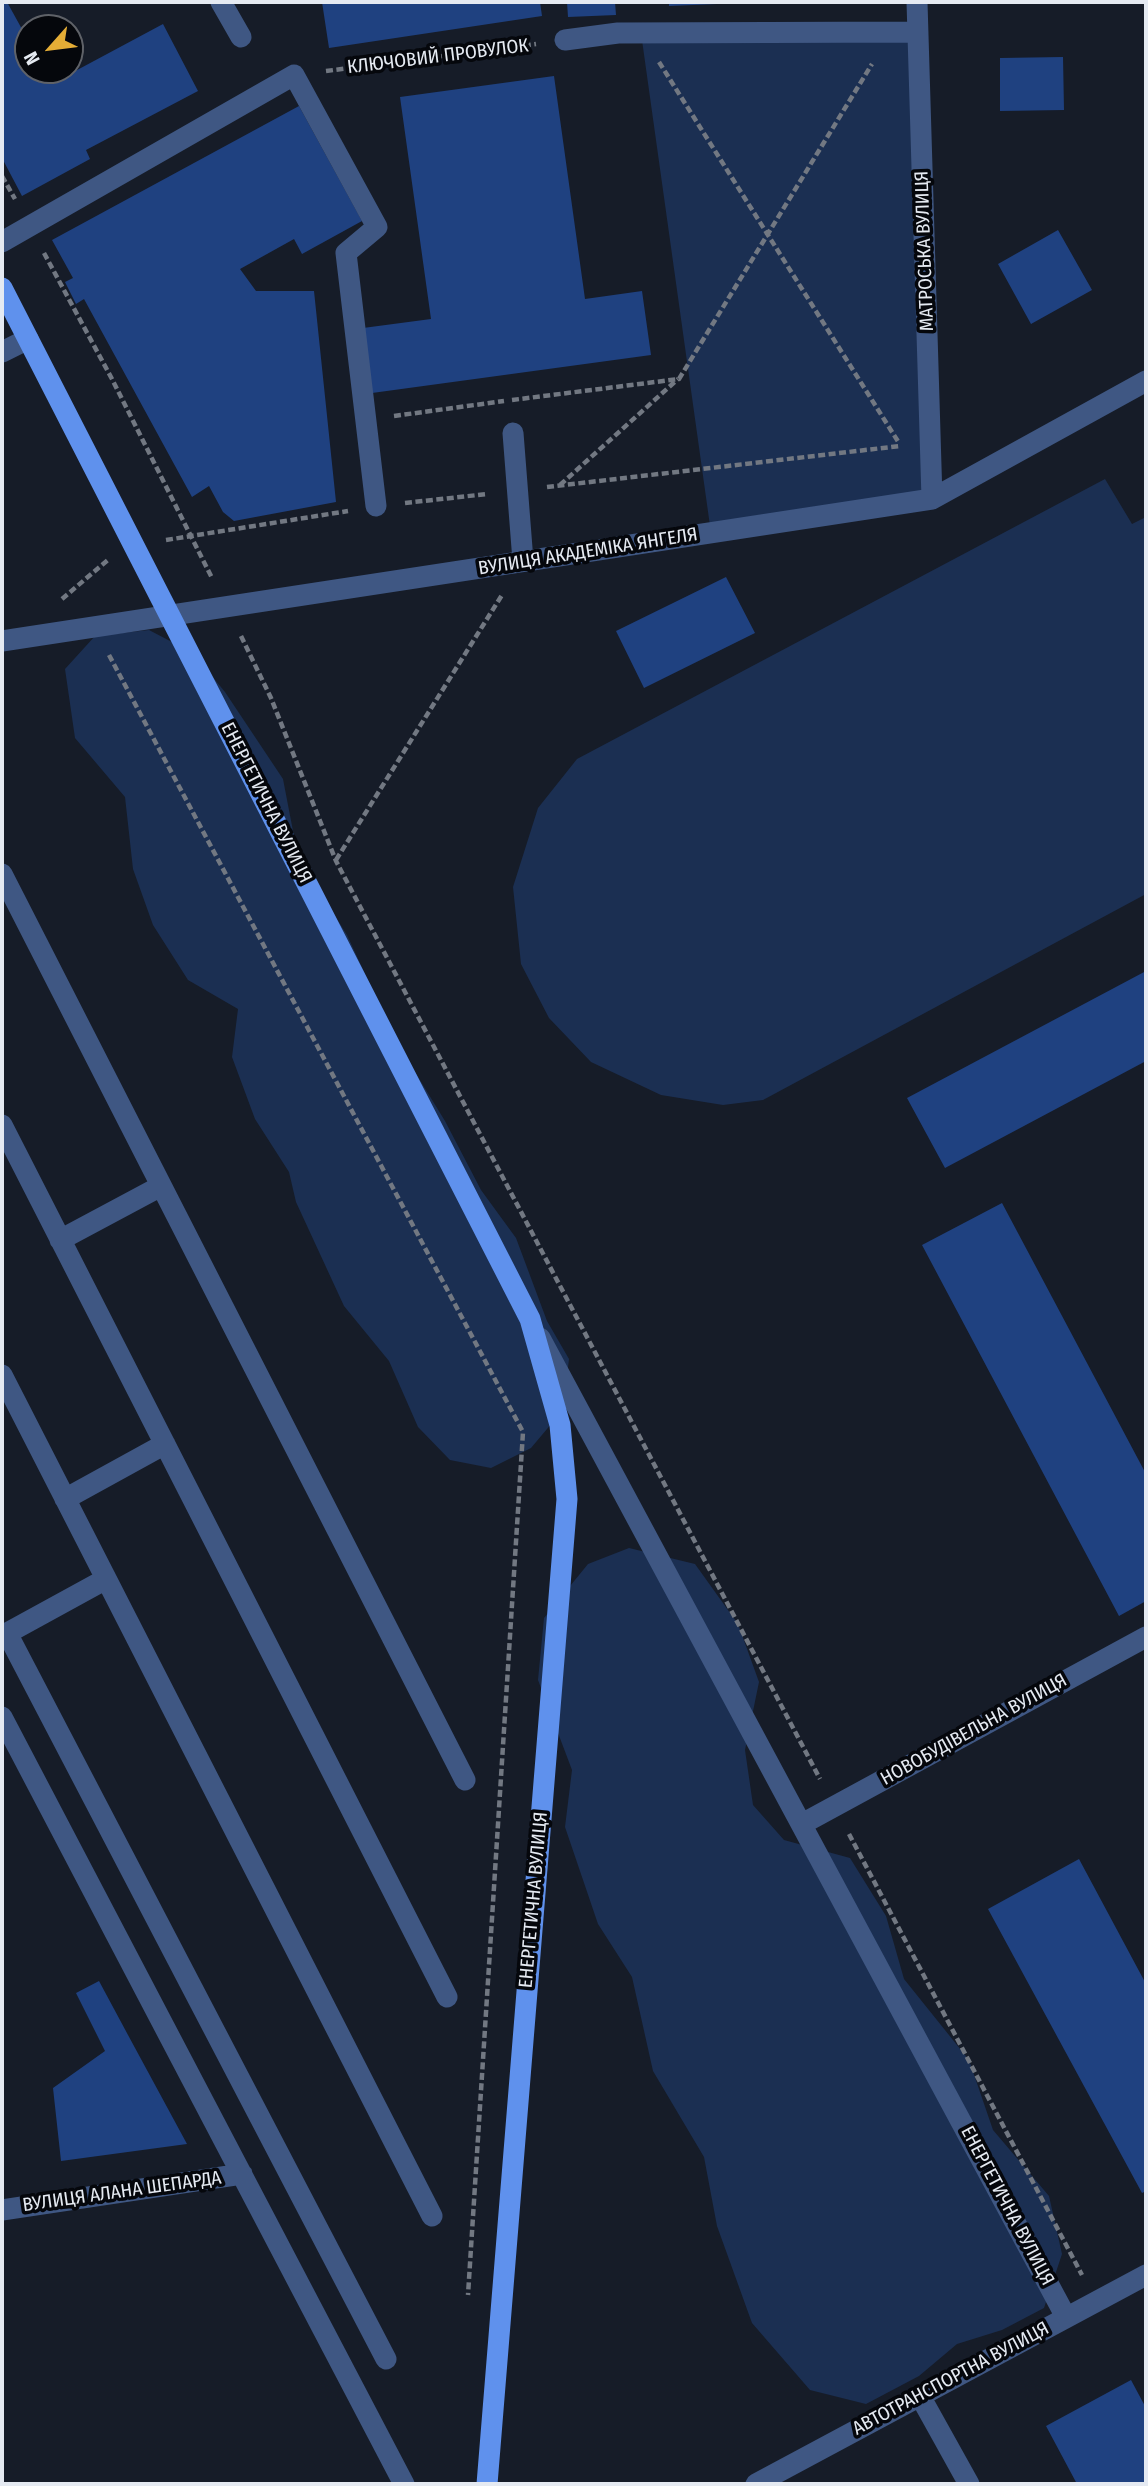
<!DOCTYPE html>
<html>
<head>
<meta charset="utf-8">
<style>
	body { margin:0 }
	#map { position:relative; width:1148px; height:2486px; overflow:hidden; background:#161c28; font-family:"Fira Sans Condensed",sans-serif }
	canvas { display:block }
	.frame { position:absolute; inset:0; border:4px solid #e5eaf2; pointer-events:none }
	.north { position:absolute; left:14px; top:14px; width:70px; height:70px; box-sizing:border-box; background:#05070c; border:2px solid #5f6268; border-radius:50%; rotate:242deg; font-size:19px; font-weight:700; line-height:28px; text-align:center; color:#e5eaf2 }
	.north::after { content:''; display:block; margin:auto; width:24px; height:32px; background:#e5ad36; clip-path:polygon(50% 0,100% 100%,50% 72%,0 100%) }
</style>
</head>
<body>
<div id="map">
<canvas width="1148" height="2486"></canvas>
<div class="frame"></div>
<div class="north">N</div>
</div>
<script>
const ctx = document.querySelector('canvas').getContext('2d');
ctx.lineJoin = 'round';
function fillPath(path, color) { ctx.fillStyle = color; ctx.fill(path, 'evenodd'); }
function trace(path, color, width, dash) { ctx.strokeStyle = color; ctx.lineWidth = width; ctx.lineCap = dash ? 'butt' : 'round'; ctx.setLineDash(dash || []); ctx.stroke(path); }
function write(font, color, halo, rows, align = 'center') {
  ctx.font = font + ' "Fira Sans Condensed",sans-serif'; ctx.lineWidth = 7; ctx.setLineDash([]); ctx.textBaseline = 'middle'; ctx.strokeStyle = halo; ctx.fillStyle = color; for (const [text, x, y, turn = 0] of rows) {
    ctx.save(); ctx.translate(x, y); ctx.rotate((+turn || 0) * Math.PI / 180); ctx.textAlign = isNaN(turn) ? turn : align; if (halo) ctx.strokeText(text, 0, 0); ctx.fillText(text, 0, 0); ctx.restore();
  }
}
fillPath(new Path2D(`
	M 918,32 L 932,499 L 711,533 L 641,33 Z
	M 1105,479 L 1132,524 L 1146,517 L 1146,894 L 763,1100 L 723,1105 L 661,1095 L 591,1062 L 549,1018 L 521,964 L 513,887 L 538,808 L 577,759 Z
	M 149,630 L 193,653 L 225,692 L 283,779 L 298,857 L 347,935 L 396,1041 L 445,1121 L 481,1190 L 516,1238 L 547,1321 L 569,1359 L 563,1410 L 531,1448 L 491,1468 L 450,1460 L 418,1427 L 389,1361 L 344,1306 L 296,1202 L 289,1172 L 255,1119 L 232,1057 L 238,1009 L 188,980 L 153,925 L 133,869 L 125,797 L 75,738 L 65,669 L 95,636 Z
	M 629,1548 L 695,1564 L 738,1624 L 759,1682 L 745,1750 L 753,1805 L 784,1840 L 850,1858 L 886,1916 L 904,1979 L 969,2060 L 993,2130 L 1049,2196 L 1062,2254 L 1044,2308 L 1002,2330 L 957,2344 L 919,2376 L 866,2404 L 810,2390 L 752,2323 L 717,2226 L 704,2157 L 653,2071 L 632,1977 L 598,1924 L 565,1827 L 572,1770 L 538,1680 L 544,1618 L 588,1564 Z`), '#1b2f52');
fillPath(new Path2D(`
	M 2,2 L 7,2 L 28,40 L 28,70 L 44,70 L 51,84 L 163,24 L 198,91 L 86,150 L 90,159 L 22,196 L 2,158 Z
	M 322,2 L 540,2 L 542,16 L 329,48 Z
	M 567,2 L 615,2 L 616,15 L 568,17 Z
	M 669,2 L 717,2 L 717,4 L 669,6 Z
	M 1063,57 L 1064,110 L 1000,111 L 1000,58 Z
	M 554,76 L 585,299 L 642,291 L 651,355 L 372,393 L 363,328 L 431,319 L 400,97 Z
	M 299,106 L 362,221 L 302,254 L 294,239 L 240,269 L 256,291 L 314,291 L 336,502 L 234,521 L 223,512 L 209,486 L 192,497 L 84,299 L 76,304 L 65,282 L 73,278 L 52,240 Z
	M 1058,230 L 1092,290 L 1031,324 L 998,264 Z
	M 726,577 L 755,633 L 644,688 L 616,631 Z
	M 1146,971 L 1146,1061 L 945,1168 L 907,1098 Z
	M 1002,1203 L 1146,1474 L 1146,1601 L 1119,1616 L 922,1245 Z
	M 1079,1859 L 1146,1984 L 1146,2191 L 1142,2193 L 988,1909 Z
	M 99,1981 L 128,2035 L 187,2144 L 61,2161 L 53,2088 L 105,2051 L 76,1993 Z
	M 1131,2380 L 1146,2408 L 1146,2484 L 1077,2484 L 1046,2426 Z`), '#1f4180');
trace(new Path2D(`
	M 659,62 L 899,443
	M 326,71 L 536,44
	M 2,176 L 15,199
	M 44,253 L 112,379 L 212,578
	M 512,400 L 679,379 L 872,64
	M 394,416 L 504,401
	M 560,485 L 678,379
	M 547,487 L 900,446
	M 405,503 L 487,494
	M 166,540 L 348,511
	M 62,599 L 109,559
	M 241,636 L 271,698 L 336,861 L 820,1779
	M 109,655 L 523,1432 L 468,2295
	M 336,860 L 502,595
	M 849,1834 L 1082,2275`), '#727882', 4.5, [7, 3.5]);
trace(new Path2D(`
	M 221,2 L 241,37
	M 917,2 L 932,499
	M 565,40 L 618,33 L 918,32
	M 2,242 L 294,75 L 377,227 L 346,253 L 376,506
	M 2,352 L 28,339
	M 513,433 L 523,561
	M 2,641 L 932,499 L 1146,381
	M 2,874 L 465,1780
	M 2,1125 L 447,1997
	M 60,1240 L 161,1186
	M 540,1338 L 1066,2317
	M 2,1375 L 432,2216
	M 65,1499 L 165,1444
	M 7,1633 L 386,2359
	M 2,1636 L 106,1579
	M 2,1717 L 404,2484
	M 802,1824 L 1146,1637
	M 2,2210 L 242,2174
	M 920,2396 L 969,2484
	M 756,2484 L 1146,2275`), '#3f5783', 21);
trace(new Path2D(`
	M 2,288 L 530,1319 L 560,1425 L 567,1499 L 487,2484`), '#5f91ed', 21);
write('19px', '#e5eaf2', '#05070c', [
	["КЛЮЧОВИЙ ПРОВУЛОК",438,57,-7],
	["МАТРОСЬКА ВУЛИЦЯ",925,251,-92],
	["ВУЛИЦЯ АКАДЕМІКА ЯНГЕЛЯ",588,552,-9],
	["ЕНЕРГЕТИЧНА ВУЛИЦЯ",266,803,63],
	["НОВОБУДІВЕЛЬНА ВУЛИЦЯ",974,1730,-29],
	["ЕНЕРГЕТИЧНА ВУЛИЦЯ",534,1900,-85],
	["ВУЛИЦЯ АЛАНА ШЕПАРДА",122,2192,-8],
	["ЕНЕРГЕТИЧНА ВУЛИЦЯ",1007,2206,62],
	["АВТОТРАНСПОРТНА ВУЛИЦЯ",951,2379,-28]
]);
</script>
</body>
</html>
